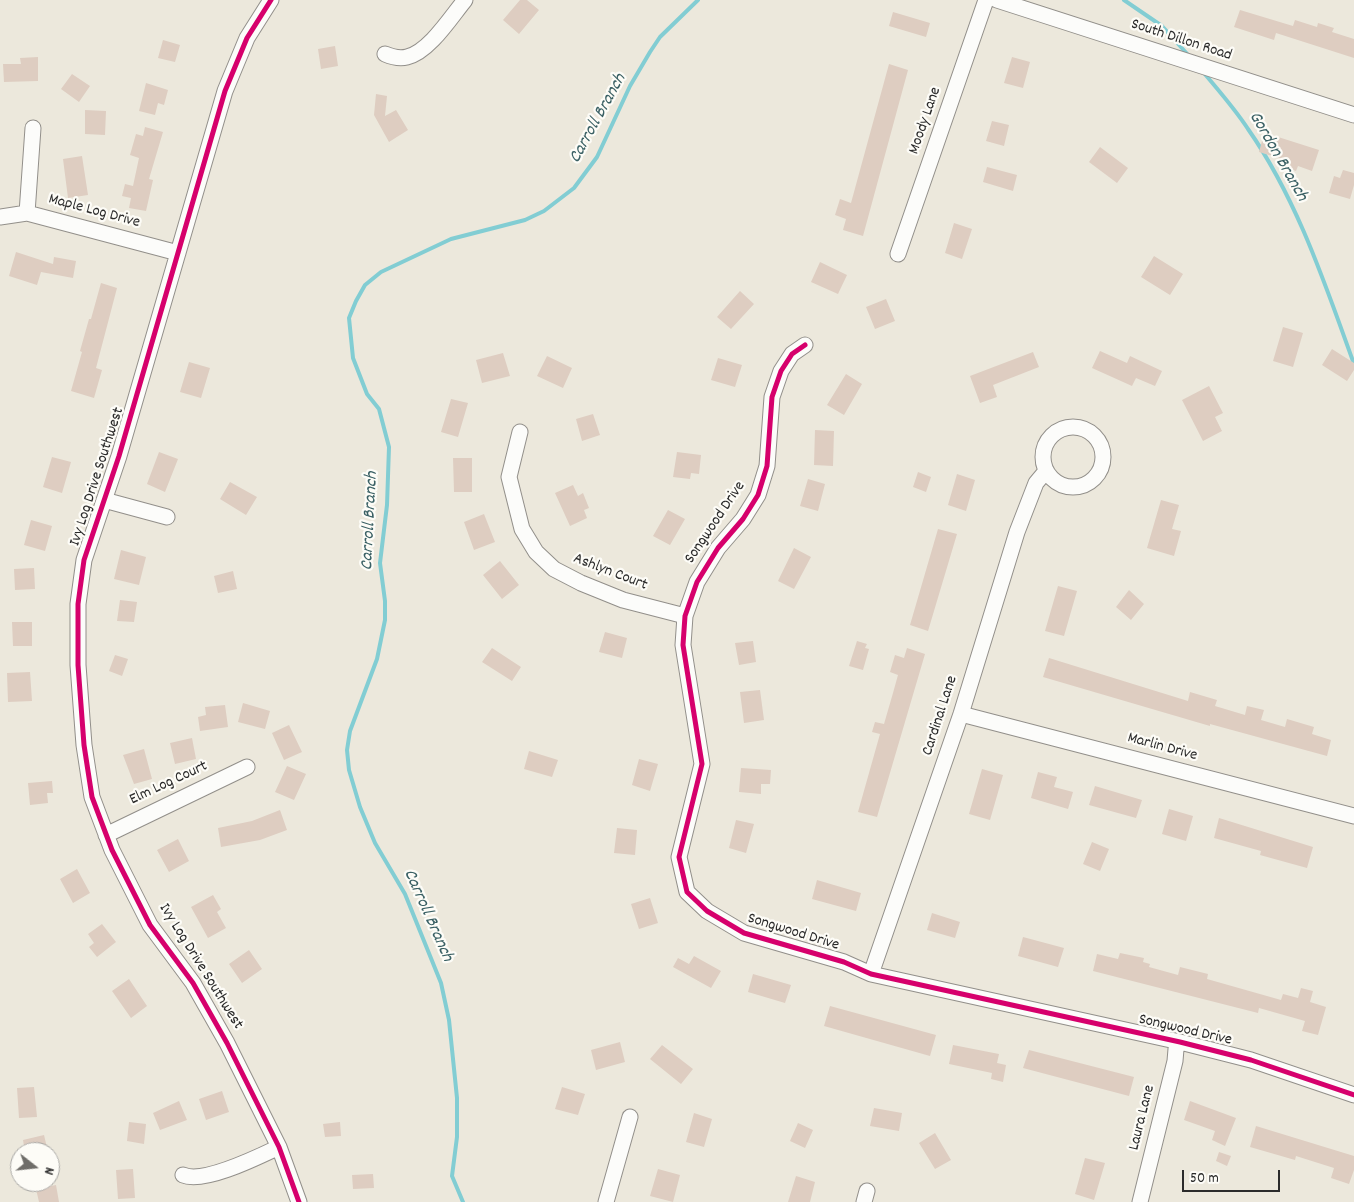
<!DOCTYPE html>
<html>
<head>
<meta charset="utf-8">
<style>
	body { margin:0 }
	#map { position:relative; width:1354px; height:1202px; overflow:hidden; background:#ece8dc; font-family:Dekko,sans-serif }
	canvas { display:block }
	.north { position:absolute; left:10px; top:1142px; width:50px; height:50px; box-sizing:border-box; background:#fdfcf7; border:1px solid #a9a8a5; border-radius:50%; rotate:106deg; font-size:14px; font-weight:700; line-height:20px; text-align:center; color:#2b2b2b }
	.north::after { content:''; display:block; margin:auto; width:18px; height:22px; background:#6f6d69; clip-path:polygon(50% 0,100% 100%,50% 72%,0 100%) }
	.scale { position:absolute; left:1182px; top:1170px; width:98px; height:22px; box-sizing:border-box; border:2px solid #2b2b2b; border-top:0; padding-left:6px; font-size:15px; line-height:18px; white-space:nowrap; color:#2b2b2b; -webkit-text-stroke:4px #fdfcf7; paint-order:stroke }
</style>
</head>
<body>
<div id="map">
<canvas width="1354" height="1202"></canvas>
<div class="north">N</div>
<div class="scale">50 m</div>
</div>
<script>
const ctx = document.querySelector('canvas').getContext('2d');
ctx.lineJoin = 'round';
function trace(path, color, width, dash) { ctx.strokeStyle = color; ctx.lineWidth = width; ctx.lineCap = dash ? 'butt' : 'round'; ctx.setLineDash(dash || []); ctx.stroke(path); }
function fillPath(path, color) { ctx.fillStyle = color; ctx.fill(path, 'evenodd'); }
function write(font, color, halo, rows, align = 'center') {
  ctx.font = font + ' Dekko,sans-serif'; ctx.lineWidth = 4.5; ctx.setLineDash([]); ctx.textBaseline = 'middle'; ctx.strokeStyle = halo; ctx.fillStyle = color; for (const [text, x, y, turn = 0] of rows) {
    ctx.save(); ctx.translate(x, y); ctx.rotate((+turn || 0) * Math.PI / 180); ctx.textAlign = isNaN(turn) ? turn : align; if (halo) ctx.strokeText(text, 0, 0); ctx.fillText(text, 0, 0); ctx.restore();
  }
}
trace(new Path2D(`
	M 1124,0 L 1162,26 L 1189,56
	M 1204,73 C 1219,91 1235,109 1248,129 C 1297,199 1325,284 1354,364
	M 463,1202 L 452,1176 L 457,1137 L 457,1098 L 449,1020 L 441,983 L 405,894 L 375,843 L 360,807 L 349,770 L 347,750 L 350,731 L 377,659 L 385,620 L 385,601 L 380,563 L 387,505 L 389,447 L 379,409 L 367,394 L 353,358 L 349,318 L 356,301 L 365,285 L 381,272 L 451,239 L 525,220 L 544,211 L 574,188 L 597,157 L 630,86 L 650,52 L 660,37 L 698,0`), '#82cdd3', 4);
fillPath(new Path2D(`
	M 520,0 L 527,0 L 539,10 L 519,34 L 503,20 Z
	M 1240,10 L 1293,26 L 1295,20 L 1317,27 L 1318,23 L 1334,28 L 1332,32 L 1354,39 L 1354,58 L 1276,33 L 1274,40 L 1234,27 Z
	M 893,12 L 930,23 L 926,37 L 889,26 Z
	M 163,40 L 180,45 L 175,62 L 158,58 Z
	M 335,46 L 338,66 L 321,69 L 318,49 Z
	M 38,57 L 38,81 L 4,82 L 3,64 L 21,64 L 20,58 Z
	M 1012,57 L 1030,62 L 1023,88 L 1004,83 Z
	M 889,64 L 908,70 L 863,236 L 843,230 L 846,219 L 835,215 L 840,199 L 851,203 Z
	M 72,74 L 90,86 L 79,102 L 61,89 Z
	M 146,83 L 168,90 L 164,105 L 158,103 L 155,115 L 139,111 Z
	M 376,94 L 387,96 L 385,116 L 396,110 L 408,130 L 389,142 L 374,115 Z
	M 85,110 L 106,111 L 105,135 L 85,134 Z
	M 992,121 L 1009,125 L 1004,146 L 986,141 Z
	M 145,127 L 163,132 L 149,179 L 153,180 L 146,211 L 129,208 L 131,198 L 122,196 L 125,184 L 133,186 L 139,158 L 130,155 L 136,134 L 143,136 Z
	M 1275,136 L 1319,150 L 1312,171 L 1298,166 L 1296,171 L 1283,167 L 1285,160 L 1259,152 L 1262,141 L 1272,145 Z
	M 1100,147 L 1128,168 L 1117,183 L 1089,162 Z
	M 82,156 L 88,195 L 68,198 L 63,159 Z
	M 987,167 L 1017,175 L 1013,191 L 983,182 Z
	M 1343,170 L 1354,173 L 1354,185 L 1350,199 L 1329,193 L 1334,176 L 1340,178 Z
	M 954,223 L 972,229 L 962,259 L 945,253 Z
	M 16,252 L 53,264 L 54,257 L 76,261 L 73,278 L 41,272 L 37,285 L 9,276 Z
	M 1154,256 L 1183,274 L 1170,295 L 1141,277 Z
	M 820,262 L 847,275 L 838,294 L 811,282 Z
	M 101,283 L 117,288 L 96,368 L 102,370 L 94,398 L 71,391 L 82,352 L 80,351 L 89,319 L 91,319 Z
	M 740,291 L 754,304 L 731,329 L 717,317 Z
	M 886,299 L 895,321 L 875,329 L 866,307 Z
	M 1283,327 L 1303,333 L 1293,367 L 1273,361 Z
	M 1332,349 L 1354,363 L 1354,370 L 1347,381 L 1322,365 Z
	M 1100,351 L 1127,363 L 1130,356 L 1162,371 L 1155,386 L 1136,378 L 1132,386 L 1092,368 Z
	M 1033,352 L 1039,367 L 993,385 L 997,397 L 980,403 L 970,376 Z
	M 503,353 L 510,376 L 482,383 L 476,360 Z
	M 547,356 L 572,368 L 563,388 L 537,376 Z
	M 718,358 L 742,365 L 735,387 L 711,380 Z
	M 189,362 L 210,368 L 201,398 L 180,392 Z
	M 846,374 L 862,384 L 844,415 L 827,405 Z
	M 1209,386 L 1223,413 L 1215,417 L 1222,431 L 1203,441 L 1182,400 Z
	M 451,399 L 468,403 L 458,437 L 441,432 Z
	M 593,414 L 600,435 L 582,441 L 576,419 Z
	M 815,430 L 834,431 L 833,466 L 814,465 Z
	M 159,452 L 178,459 L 165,492 L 147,484 Z
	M 677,452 L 701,455 L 699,474 L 691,473 L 690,479 L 673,477 Z
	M 52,457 L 71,462 L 62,493 L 43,487 Z
	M 453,458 L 472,458 L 472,492 L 454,492 Z
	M 918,472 L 931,477 L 926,492 L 913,487 Z
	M 957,474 L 975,480 L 966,511 L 948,505 Z
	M 808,479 L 825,484 L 818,511 L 800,506 Z
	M 230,482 L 257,497 L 246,515 L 220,499 Z
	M 573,485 L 578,496 L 583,493 L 589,508 L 584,510 L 587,518 L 570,526 L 555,493 Z
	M 1161,500 L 1179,505 L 1172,529 L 1181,531 L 1174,556 L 1147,548 Z
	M 668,510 L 685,519 L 670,545 L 653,536 Z
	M 484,514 L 495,542 L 474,550 L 464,522 Z
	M 31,520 L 52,526 L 45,551 L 24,545 Z
	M 938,529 L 957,534 L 928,631 L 910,625 Z
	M 794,548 L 811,557 L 794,589 L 778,581 Z
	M 121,550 L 146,557 L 139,585 L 114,579 Z
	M 500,561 L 519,585 L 502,599 L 483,575 Z
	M 34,568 L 35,589 L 15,590 L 14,569 Z
	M 233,571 L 237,589 L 218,593 L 214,576 Z
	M 1058,586 L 1077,591 L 1064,636 L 1045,631 Z
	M 1129,590 L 1144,604 L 1131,620 L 1116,607 Z
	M 120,600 L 137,602 L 134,622 L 117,621 Z
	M 12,622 L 32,622 L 32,646 L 13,646 Z
	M 605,632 L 627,638 L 622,658 L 599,652 Z
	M 753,641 L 756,662 L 739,665 L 735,643 Z
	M 857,641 L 867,644 L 865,648 L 869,649 L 863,670 L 849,666 Z
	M 492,648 L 521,667 L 512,681 L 482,662 Z
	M 907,648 L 925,654 L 877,817 L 858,812 L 880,734 L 872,732 L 875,722 L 884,724 L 893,693 L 898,675 L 890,672 L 895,655 L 904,658 Z
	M 115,655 L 128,659 L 122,676 L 109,671 Z
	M 1049,658 L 1188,701 L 1190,692 L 1217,700 L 1215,706 L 1245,715 L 1247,706 L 1264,710 L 1261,720 L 1285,727 L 1287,719 L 1314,727 L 1312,734 L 1331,740 L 1327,756 L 1210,724 L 1210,726 L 1043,677 Z
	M 30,672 L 32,701 L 8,702 L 7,673 Z
	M 760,690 L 764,720 L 744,723 L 740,692 Z
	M 243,703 L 270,711 L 265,729 L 238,722 Z
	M 225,705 L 228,727 L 200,731 L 198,717 L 206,715 L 205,707 Z
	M 289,725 L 302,752 L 284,760 L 272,733 Z
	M 192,738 L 196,759 L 175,764 L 170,743 Z
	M 144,749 L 152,779 L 134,784 L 123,755 Z
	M 529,751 L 558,760 L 552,777 L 524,769 Z
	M 639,759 L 658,764 L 650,791 L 632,785 Z
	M 287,766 L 306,774 L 294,800 L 275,792 Z
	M 741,768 L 771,770 L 770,784 L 761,784 L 761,794 L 739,792 Z
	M 982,769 L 1003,775 L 990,820 L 969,814 Z
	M 1038,772 L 1057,777 L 1054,787 L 1073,792 L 1068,809 L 1031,798 Z
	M 52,781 L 53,793 L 47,793 L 48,803 L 30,805 L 28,783 Z
	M 1095,786 L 1142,800 L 1136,818 L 1089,805 Z
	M 1169,809 L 1193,816 L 1186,841 L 1162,834 Z
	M 280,810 L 287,830 L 260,840 L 221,847 L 218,828 L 252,821 Z
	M 1219,818 L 1313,847 L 1307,868 L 1260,855 L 1261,851 L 1214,838 Z
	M 736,820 L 754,824 L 746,853 L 729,848 Z
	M 617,828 L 637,830 L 635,855 L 614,853 Z
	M 178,839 L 189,861 L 169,872 L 157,850 Z
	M 1092,842 L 1109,849 L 1100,871 L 1083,864 Z
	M 77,869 L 90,893 L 73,903 L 60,879 Z
	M 817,880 L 861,893 L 856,911 L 812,899 Z
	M 213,895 L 221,909 L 217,912 L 226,928 L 208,938 L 191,907 Z
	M 650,898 L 658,923 L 639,929 L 631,904 Z
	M 932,913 L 960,922 L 955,938 L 927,930 Z
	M 102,924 L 116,942 L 97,957 L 89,947 L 94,943 L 88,934 Z
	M 1023,937 L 1064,948 L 1058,967 L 1018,956 Z
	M 249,950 L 262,969 L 242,983 L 229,964 Z
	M 1120,953 L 1144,958 L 1143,962 L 1150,964 L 1149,967 L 1178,975 L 1180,967 L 1208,974 L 1207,979 L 1281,1000 L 1283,994 L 1298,998 L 1301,988 L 1313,991 L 1310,1002 L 1326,1007 L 1318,1035 L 1302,1031 L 1305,1021 L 1259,1008 L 1258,1013 L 1093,971 L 1097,954 L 1118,959 Z
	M 694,956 L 721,971 L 711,988 L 673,967 L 678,958 L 689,964 Z
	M 753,974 L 791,985 L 785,1003 L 748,992 Z
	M 129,979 L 147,1006 L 131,1018 L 112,991 Z
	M 830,1006 L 936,1035 L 930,1056 L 824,1026 Z
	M 620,1042 L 625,1062 L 596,1070 L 591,1050 Z
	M 662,1045 L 693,1069 L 681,1084 L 650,1059 Z
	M 953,1045 L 999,1054 L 997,1063 L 1006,1065 L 1003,1082 L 991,1079 L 992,1073 L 949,1064 Z
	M 1029,1050 L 1134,1077 L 1129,1096 L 1023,1068 Z
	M 34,1087 L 37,1117 L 19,1118 L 17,1088 Z
	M 562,1087 L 585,1094 L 578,1115 L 555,1109 Z
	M 222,1091 L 229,1112 L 206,1120 L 199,1099 Z
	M 179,1101 L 187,1120 L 160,1130 L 153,1113 Z
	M 1190,1101 L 1236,1118 L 1225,1146 L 1212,1140 L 1215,1131 L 1184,1120 Z
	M 874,1108 L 902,1113 L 899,1131 L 870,1126 Z
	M 694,1113 L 712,1119 L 704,1147 L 686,1142 Z
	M 129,1122 L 146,1124 L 144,1144 L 127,1141 Z
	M 340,1122 L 341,1136 L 325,1137 L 323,1124 Z
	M 798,1123 L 813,1130 L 805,1148 L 790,1141 Z
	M 1256,1126 L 1354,1156 L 1354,1170 L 1349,1184 L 1331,1178 L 1334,1168 L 1296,1156 L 1295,1160 L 1250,1147 Z
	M 935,1133 L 951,1160 L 935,1169 L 919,1143 Z
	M 44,1135 L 48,1152 L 25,1152 L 23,1140 Z
	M 1219,1152 L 1231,1156 L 1227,1166 L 1216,1161 Z
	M 1085,1158 L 1105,1163 L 1094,1200 L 1075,1194 Z
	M 133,1169 L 135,1198 L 118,1199 L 116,1170 Z
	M 658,1169 L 680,1175 L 673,1202 L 650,1196 Z
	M 373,1174 L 374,1188 L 353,1189 L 352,1175 Z
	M 796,1176 L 815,1182 L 810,1202 L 788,1202 Z
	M 56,1185 L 59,1202 L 39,1202 L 36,1189 Z`), '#decdc1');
const street = new Path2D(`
	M 271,0 L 247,38 L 225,91 L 119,456 L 84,560 L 78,604 L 78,665 L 84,745 L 92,797 L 112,850 L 150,925 L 193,983 L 227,1043 L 279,1147 L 299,1202
	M 997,0 L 1354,115
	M 385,54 C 392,57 399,59 407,57 C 429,52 451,17 465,0
	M 27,213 L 33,128
	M 0,217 L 27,213 L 178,253
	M 898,254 L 986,0
	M 805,345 L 792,354 L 781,371 L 772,397 L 767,466 L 758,495 L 743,519 L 718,548 L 697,582 L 685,616 L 683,645 L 702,764 L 679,857 L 687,892 L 707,911 L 744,933 L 844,962 L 871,974 L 1180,1042 L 1251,1060 L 1354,1095
	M1043 457a30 30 0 1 1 60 0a30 30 0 1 1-60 0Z
	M 520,432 L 509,477 L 522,529 L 536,552 L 554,569 L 581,583 L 623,600 L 685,616
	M 104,500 L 167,517
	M 961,714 L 1354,816
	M 106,835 L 247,767
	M 871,974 L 961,714 L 1017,532 L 1036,483 L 1046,471
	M 183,1175 C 204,1184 258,1157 279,1147
	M 606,1202 L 630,1117
	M 864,1202 L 867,1191
	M 1140,1202 L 1175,1061 L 1176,1049 L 1180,1042`);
trace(street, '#928f8a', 17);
trace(street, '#fcfcfa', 15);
trace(new Path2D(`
	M 271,0 L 247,38 L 225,91 L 119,456 L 84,560 L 78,604 L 78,665 L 84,745 L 92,797 L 112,850 L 150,925 L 193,983 L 227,1043 L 279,1147 L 299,1202
	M 805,345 L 792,354 L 781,371 L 772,397 L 767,466 L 758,495 L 743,519 L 718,548 L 697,582 L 685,616 L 683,645 L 702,764 L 679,857 L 687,892 L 707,911 L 744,933 L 844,962 L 871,974 L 1180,1042 L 1251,1060 L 1354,1095`), '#d6006c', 5);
write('16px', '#2b2b2b', '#fdfcf7', [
	["South Dillon Road",1181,41,18],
	["Moody Lane",926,121,-71],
	["Maple Log Drive",94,212,15],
	["Ivy Log Drive Southwest",98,477,-72],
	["Songwood Drive",716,523,-56],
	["Ashlyn Court",610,573,21],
	["Cardinal Lane",941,716,-72],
	["Marlin Drive",1162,748,15],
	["Elm Log Court",169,784,-25],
	["Songwood Drive",793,933,17],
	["Ivy Log Drive Southwest",200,967,58],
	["Songwood Drive",1185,1031,13],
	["Laura Lane",1143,1118,-76]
]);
write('italic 18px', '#3a6064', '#fdfcf7', [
	["Carroll Branch",599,119,-61],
	["Gordon Branch",1277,157,60],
	["Carroll Branch",371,521,-87],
	["Carroll Branch",427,916,66]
]);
</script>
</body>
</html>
